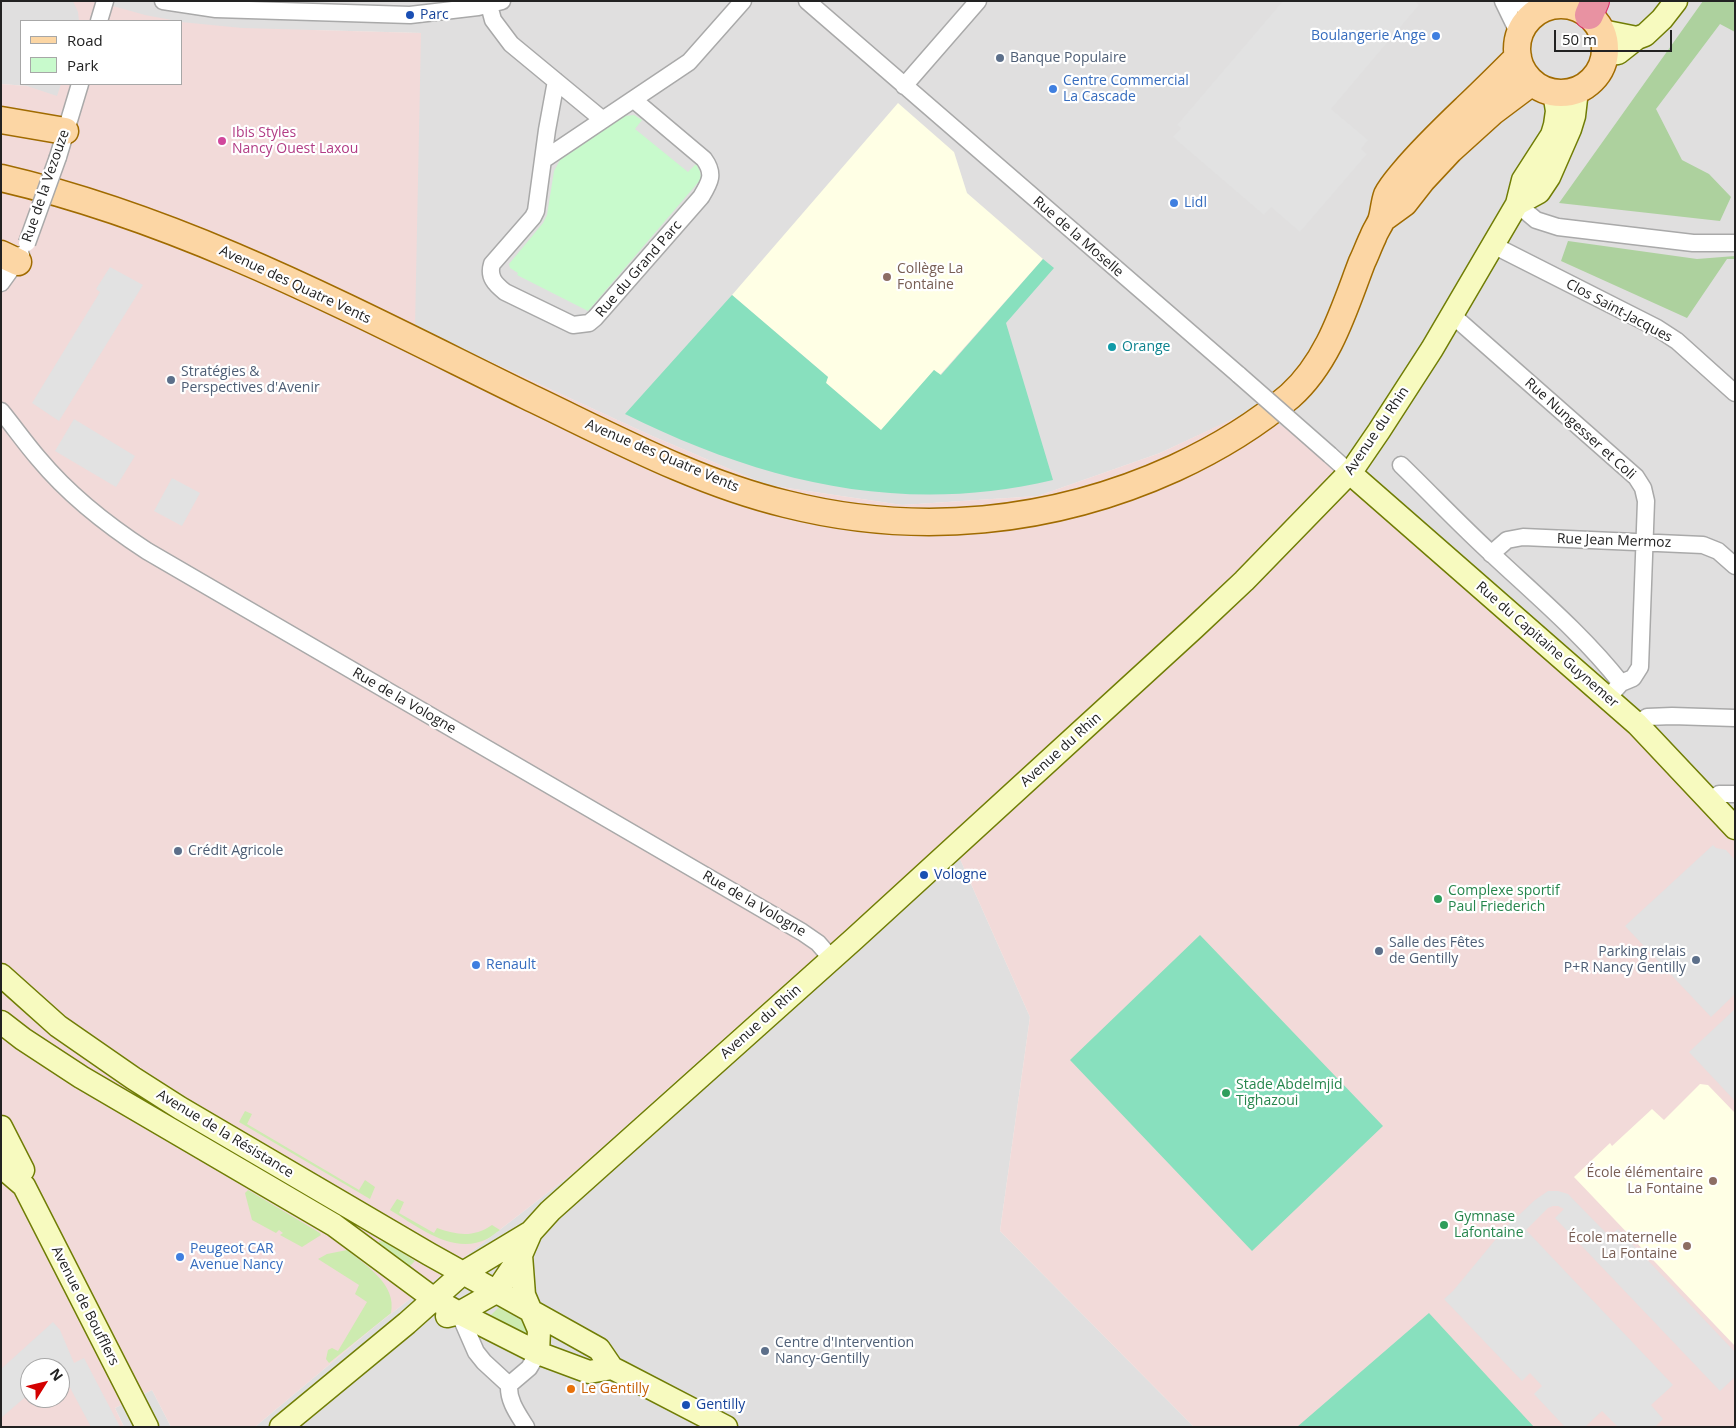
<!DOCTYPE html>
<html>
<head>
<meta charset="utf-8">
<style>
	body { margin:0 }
	#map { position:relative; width:1736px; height:1428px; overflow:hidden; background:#f2efe9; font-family:"Open Sans",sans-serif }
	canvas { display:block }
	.frame { position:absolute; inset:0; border:2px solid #222; pointer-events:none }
	.legend { position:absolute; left:20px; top:20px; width:162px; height:65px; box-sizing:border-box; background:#fff; border:1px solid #a7a7a7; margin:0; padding:6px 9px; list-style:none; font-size:15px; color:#222 }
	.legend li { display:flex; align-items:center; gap:10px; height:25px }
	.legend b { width:25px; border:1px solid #a7a7a7 }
	.north { position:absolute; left:20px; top:1358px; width:50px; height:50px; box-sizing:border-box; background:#fff; border:1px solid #a7a7a7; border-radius:50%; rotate:54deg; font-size:14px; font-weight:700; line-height:20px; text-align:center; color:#222 }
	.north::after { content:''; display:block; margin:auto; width:18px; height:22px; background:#d40000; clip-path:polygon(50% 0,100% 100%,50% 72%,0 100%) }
	.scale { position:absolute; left:1554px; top:30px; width:118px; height:22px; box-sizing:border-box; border:2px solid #222; border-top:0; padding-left:6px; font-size:15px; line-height:18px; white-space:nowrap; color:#222; -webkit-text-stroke:4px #fff; paint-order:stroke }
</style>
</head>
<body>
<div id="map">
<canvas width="1736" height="1428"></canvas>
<div class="frame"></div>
<ul class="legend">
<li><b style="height:6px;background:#fcd6a4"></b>Road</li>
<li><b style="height:14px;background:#c8facc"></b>Park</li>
</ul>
<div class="north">N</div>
<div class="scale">50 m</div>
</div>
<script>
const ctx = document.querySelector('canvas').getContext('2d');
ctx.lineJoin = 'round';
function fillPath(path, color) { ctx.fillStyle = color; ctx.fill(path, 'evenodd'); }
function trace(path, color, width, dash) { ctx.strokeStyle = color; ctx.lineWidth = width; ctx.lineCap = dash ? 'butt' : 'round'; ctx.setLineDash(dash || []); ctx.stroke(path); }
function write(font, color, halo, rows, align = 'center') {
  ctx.font = font + ' "Open Sans",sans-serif'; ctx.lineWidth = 4.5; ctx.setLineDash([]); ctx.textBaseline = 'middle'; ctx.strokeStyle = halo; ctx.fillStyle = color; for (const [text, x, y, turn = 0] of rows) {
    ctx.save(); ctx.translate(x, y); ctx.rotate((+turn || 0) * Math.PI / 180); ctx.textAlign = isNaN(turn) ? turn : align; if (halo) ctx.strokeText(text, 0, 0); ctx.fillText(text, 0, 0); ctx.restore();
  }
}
fillPath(new Path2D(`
	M 1,1 L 1735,1 L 1735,820 L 1255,409 L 1160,453 L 1038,496 L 902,505 L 767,485 L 650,435 L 415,327 L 27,86 L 1,84 ZM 21,21 L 181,21 L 181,84 L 21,84 ZM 313,30 L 421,33 L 298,41 Z
	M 960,859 L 1030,1017 L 1000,1231 L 1194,1427 L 255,1427 L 379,1323 L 572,1174 L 796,974 Z
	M 152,1390 L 171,1427 L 124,1427 L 115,1408 Z`), '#e0dfdf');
fillPath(new Path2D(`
	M 73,1 L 95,1 L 145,15 L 177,21 L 79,21 L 78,12 Z
	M 181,22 L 242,28 L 421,33 L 415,327 L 650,435 L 767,485 L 902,505 L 1038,496 L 1160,453 L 1254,409 L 1358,472 L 1735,820 L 1735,1427 L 1194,1427 L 1000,1231 L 1030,1017 L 960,859 L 796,974 L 572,1174 L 379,1323 L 255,1427 L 171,1427 L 152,1390 L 115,1408 L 124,1427 L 1,1427 L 1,84 L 27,86 L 57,96 L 61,84 L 181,84 ZM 30,1368 L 60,1368 L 60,1398 L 30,1398 Z`), '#f2dad9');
fillPath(new Path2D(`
	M 898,103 L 954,152 L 967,193 L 1043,259 L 940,375 L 934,370 L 881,431 L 825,382 L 828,377 L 732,295 Z
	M 1700,1084 L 1708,1085 L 1735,1113 L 1735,1346 L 1574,1177 L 1610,1143 L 1612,1146 L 1652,1109 L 1664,1120 Z`), '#ffffe5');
fillPath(new Path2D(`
	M 245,1111 L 252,1114 L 247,1124 L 359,1190 L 365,1180 L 375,1187 L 370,1199 L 239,1122 Z
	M 248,1190 L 320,1233 L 321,1235 L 302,1247 L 280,1235 L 283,1233 L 279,1230 L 276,1233 L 252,1220 L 245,1193 Z
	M 397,1199 L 404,1202 L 399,1213 L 434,1233 L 437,1228 C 457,1235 473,1238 492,1225 L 500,1230 C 495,1233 491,1237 487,1239 C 453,1256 417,1226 390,1210 Z
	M 379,1241 L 385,1242 L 415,1261 L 409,1267 L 379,1243 Z
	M 347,1250 C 366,1266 397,1284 391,1313 L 329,1363 L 326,1359 L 328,1350 L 332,1348 L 338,1351 L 367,1302 L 355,1294 L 359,1285 L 318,1259 L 327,1254 Z
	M 499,1307 L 526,1323 L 529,1337 L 489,1317 Z`), '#cdebb0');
fillPath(new Path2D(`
	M 1703,1 L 1735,1 L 1735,32 L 1720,24 L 1656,109 L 1682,160 L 1709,174 L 1731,197 L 1720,221 L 1559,203 Z
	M 1568,241 L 1697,259 L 1735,256 L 1735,259 L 1727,259 L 1687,318 L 1561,261 Z`), '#add19e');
fillPath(new Path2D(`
	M 634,115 L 642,120 L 635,129 L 688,172 L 696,164 L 700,171 L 701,179 L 588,311 L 517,275 L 518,273 L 510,268 L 509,264 L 543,223 L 547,215 L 554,171 L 560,160 L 625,116 Z`), '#c8facc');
fillPath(new Path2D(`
	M 1043,259 L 1054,268 L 1006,323 L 1053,480 C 901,516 762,482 625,414 L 732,295 L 828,377 L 826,383 L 881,430 L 934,370 L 941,375 Z
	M 1200,935 L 1383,1126 L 1252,1251 L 1070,1060 Z
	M 1429,1313 L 1534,1427 L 1297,1427 Z`), '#88e0be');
fillPath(new Path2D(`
	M 1283,1 L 1415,1 L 1419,5 L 1331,109 L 1368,140 L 1361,149 L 1367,154 L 1300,232 L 1271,207 L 1264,215 L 1173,137 L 1181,128 L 1177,125 Z
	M 110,267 L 143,285 L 59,421 L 32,403 L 100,292 L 96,289 Z
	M 74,419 L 135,456 L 116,487 L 55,451 Z
	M 172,478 L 200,493 L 182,526 L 154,511 Z
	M 1713,845 L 1716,848 L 1726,850 L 1735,860 L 1735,994 L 1711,1017 L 1625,926 Z
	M 1735,1009 L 1735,1101 L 1689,1052 Z
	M 1548,1191 L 1558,1191 L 1568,1194 L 1609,1236 L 1618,1229 L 1735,1352 L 1735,1377 L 1720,1391 L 1555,1218 L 1564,1209 L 1558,1206 L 1553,1206 L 1548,1208 L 1526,1230 L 1673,1385 L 1651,1405 L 1663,1419 L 1655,1427 L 1618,1427 L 1602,1411 L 1585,1427 L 1565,1427 L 1534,1394 L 1542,1386 L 1530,1373 L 1522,1381 L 1444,1299 L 1453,1291 L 1505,1228 L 1535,1200 Z
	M 53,1322 L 60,1330 L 74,1363 L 84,1358 L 120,1427 L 91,1427 L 59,1367 L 30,1368 L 30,1393 L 1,1418 L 1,1369 Z`), '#e2e2e2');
const street = new Path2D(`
	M 163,1 L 216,9 L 410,15 L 478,7 L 502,1
	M 807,1 L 1239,375
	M 1503,1 L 1519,34
	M 1512,1 L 1538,11
	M 489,5 L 493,20 L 511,44 L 603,120
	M 99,21 L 105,1
	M 556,81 L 547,130 L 536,211 L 533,217 L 492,264 C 488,277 495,284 505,292 L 573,325 L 589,323 L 595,318 L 701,197 C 710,182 715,174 704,159 L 634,100
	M 904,86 L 978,1
	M 58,157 L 80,84
	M 543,160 L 689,62 L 743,1
	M 1517,204 L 1536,220 L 1558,227 L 1693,243 L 1735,243
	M 1493,245 L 1657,328 L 1677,341 L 1735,393
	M 1,283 L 21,255
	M 1451,314 L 1636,477 L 1643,488 L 1646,501 L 1640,667 L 1633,678 L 1621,683
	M 1,411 C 14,427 26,444 39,459 C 69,495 107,525 147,551 L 802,932 L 818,943 L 832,959
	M 1330,455 L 1350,473
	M 1401,465 C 1432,495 1462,527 1494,556 C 1538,597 1584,636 1621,683 L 1614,691
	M 1491,554 L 1507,540 L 1523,537 L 1703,545 L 1718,551 L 1735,566
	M 1637,724 L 1647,717 L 1672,716 L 1735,718
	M 1710,802 L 1719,794 L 1735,794
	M 459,1313 L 476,1352 L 484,1362 L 509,1385
	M 509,1385 C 508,1401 518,1414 526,1427
	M 509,1385 L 529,1368 L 538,1353`);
const secondary = new Path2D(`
	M 1602,31 L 1637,38
	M 1605,54 L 1618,53 L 1637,38 L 1645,35 L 1662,19 L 1676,1
	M 1517,204 L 1539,192 L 1549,177 L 1570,129 L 1574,116 L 1577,90
	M 1350,473 L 1637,724 L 1735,828
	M 1,975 L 58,1026 L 133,1078 L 180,1108 L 429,1254 L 599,1349 L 612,1368 L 620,1372 L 726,1427
	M 1,1022 L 23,1039 L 81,1077 L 334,1225 L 434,1299 L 459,1313 L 538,1353 L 589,1372 L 612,1368
	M 1,1127 L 23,1170
	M 1,1156 L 10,1174 L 24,1186 L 147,1427
	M 521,1255 L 524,1295 L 539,1330 L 538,1353
	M 447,1316 L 459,1313 L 496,1292 L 521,1255 L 531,1232
	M 281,1427 L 407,1323 L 463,1273 L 531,1232 L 550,1211 L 854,939 L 1194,628 L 1244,581 L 1353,469 L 1379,431 L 1432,349 L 1517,204 L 1523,180 L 1552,135 L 1555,125 L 1557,111 L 1554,92`);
const primary = new Path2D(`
	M1517 49a44 44 0 1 1 88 0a44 44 0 1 1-88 0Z
	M 1,120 L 65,131
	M 1,178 C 187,221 357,313 527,396 C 611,436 695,482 786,504 C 917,537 1052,524 1175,468 C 1216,449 1256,425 1290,396 C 1329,361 1344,309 1362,262 C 1366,254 1369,245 1373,237 C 1375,231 1379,226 1381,221 C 1384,213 1384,203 1387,195 C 1391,187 1398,179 1403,173 C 1423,149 1444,129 1466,108 C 1484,91 1501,74 1518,57
	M 1382,219 L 1404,203 L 1422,180 L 1450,150 L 1492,112 L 1532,82
	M 1,254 L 18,262`);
const highway = new Path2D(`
	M 1589,15 L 1595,1`);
trace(street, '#a9a9a9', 19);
trace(secondary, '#707d05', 25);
trace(primary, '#a06b00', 29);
trace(highway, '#dc2a67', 30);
trace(street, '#fff', 16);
trace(secondary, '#f7fabf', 22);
trace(primary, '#fcd6a4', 26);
trace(highway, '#e892a2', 28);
const streetBridge = new Path2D(`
	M 27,243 L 58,157
	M 1239,375 L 1330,455`);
trace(streetBridge, '#a9a9a9', 19, []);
trace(streetBridge, '#fff', 16);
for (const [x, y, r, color] of [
	[410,15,5,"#1a4fb4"],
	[1436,36,5,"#3f7fe0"],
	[1000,58,5,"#5c6f8a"],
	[1053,89,5,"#3f7fe0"],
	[222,141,5,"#d1479c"],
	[1174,203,5,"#3f7fe0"],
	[887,277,5,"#8d6e63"],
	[1112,347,5,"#0f9aa8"],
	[171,380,5,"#5c6f8a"],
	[178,851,5,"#5c6f8a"],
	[924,875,5,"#1a4fb4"],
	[1438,899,5,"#2e9e5b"],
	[1379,951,5,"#5c6f8a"],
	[1696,960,5,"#5c6f8a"],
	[476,965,5,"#3f7fe0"],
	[1226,1093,5,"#2e9e5b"],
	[1713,1181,5,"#8d6e63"],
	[1444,1225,5,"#2e9e5b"],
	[1687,1246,5,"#8d6e63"],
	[180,1257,5,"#3f7fe0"],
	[765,1351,5,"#5c6f8a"],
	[571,1389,5,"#e8710a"],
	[686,1405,5,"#1a4fb4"]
]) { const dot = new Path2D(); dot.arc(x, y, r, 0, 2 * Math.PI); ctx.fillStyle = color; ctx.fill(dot); trace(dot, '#fff', 2); }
write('14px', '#164399', '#fff', [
	["Parc",420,15],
	["Vologne",934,875],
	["Gentilly",696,1405]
], 'left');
write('14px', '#366cbe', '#fff', [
	["Boulangerie Ange",1426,36,"right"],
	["Centre Commercial",1063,81],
	["La Cascade",1063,97],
	["Lidl",1184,203],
	["Renault",486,965],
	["Peugeot CAR",190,1249],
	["Avenue Nancy",190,1265]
], 'left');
write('14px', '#4e5e75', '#fff', [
	["Banque Populaire",1010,58],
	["Stratégies &",181,372],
	["Perspectives d'Avenir",181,388],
	["Crédit Agricole",188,851],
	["Salle des Fêtes",1389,943],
	["de Gentilly",1389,959],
	["Parking relais",1686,952,"right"],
	["P+R Nancy Gentilly",1686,968,"right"],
	["Centre d'Intervention",775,1343],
	["Nancy-Gentilly",775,1359]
], 'left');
write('14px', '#b23c85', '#fff', [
	["Ibis Styles",232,133],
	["Nancy Ouest Laxou",232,149]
], 'left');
write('14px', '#222', '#fff', [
	["Rue de la Vezouze",46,186,-71],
	["Rue de la Moselle",1078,237,41],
	["Rue du Grand Parc",639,269,-49],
	["Avenue des Quatre Vents",295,285,25],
	["Clos Saint-Jacques",1619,311,28],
	["Rue Nungesser et Coli",1580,429,42],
	["Avenue du Rhin",1377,431,-56],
	["Avenue des Quatre Vents",662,456,23],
	["Rue Jean Mermoz",1614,541,2],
	["Rue du Capitaine Guynemer",1547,645,41],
	["Rue de la Vologne",404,701,30],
	["Avenue du Rhin",1061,750,-42],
	["Rue de la Vologne",754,904,30],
	["Avenue du Rhin",761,1022,-42],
	["Avenue de la Résistance",225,1134,31],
	["Avenue de Boufflers",85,1306,63]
]);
write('14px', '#785e54', '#fff', [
	["Collège La",897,269,"left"],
	["Fontaine",897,285,"left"],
	["École élémentaire",1703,1173],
	["La Fontaine",1703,1189],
	["École maternelle",1677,1238],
	["La Fontaine",1677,1254]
], 'right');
write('14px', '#0d838f', '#fff', [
	["Orange",1122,347]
], 'left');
write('14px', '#27864d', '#fff', [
	["Complexe sportif",1448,891],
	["Paul Friederich",1448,907],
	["Stade Abdelmjid",1236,1085],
	["Tighazoui",1236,1101],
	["Gymnase",1454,1217],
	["Lafontaine",1454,1233]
], 'left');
write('14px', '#c56008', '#fff', [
	["Le Gentilly",581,1389]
], 'left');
</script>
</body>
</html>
